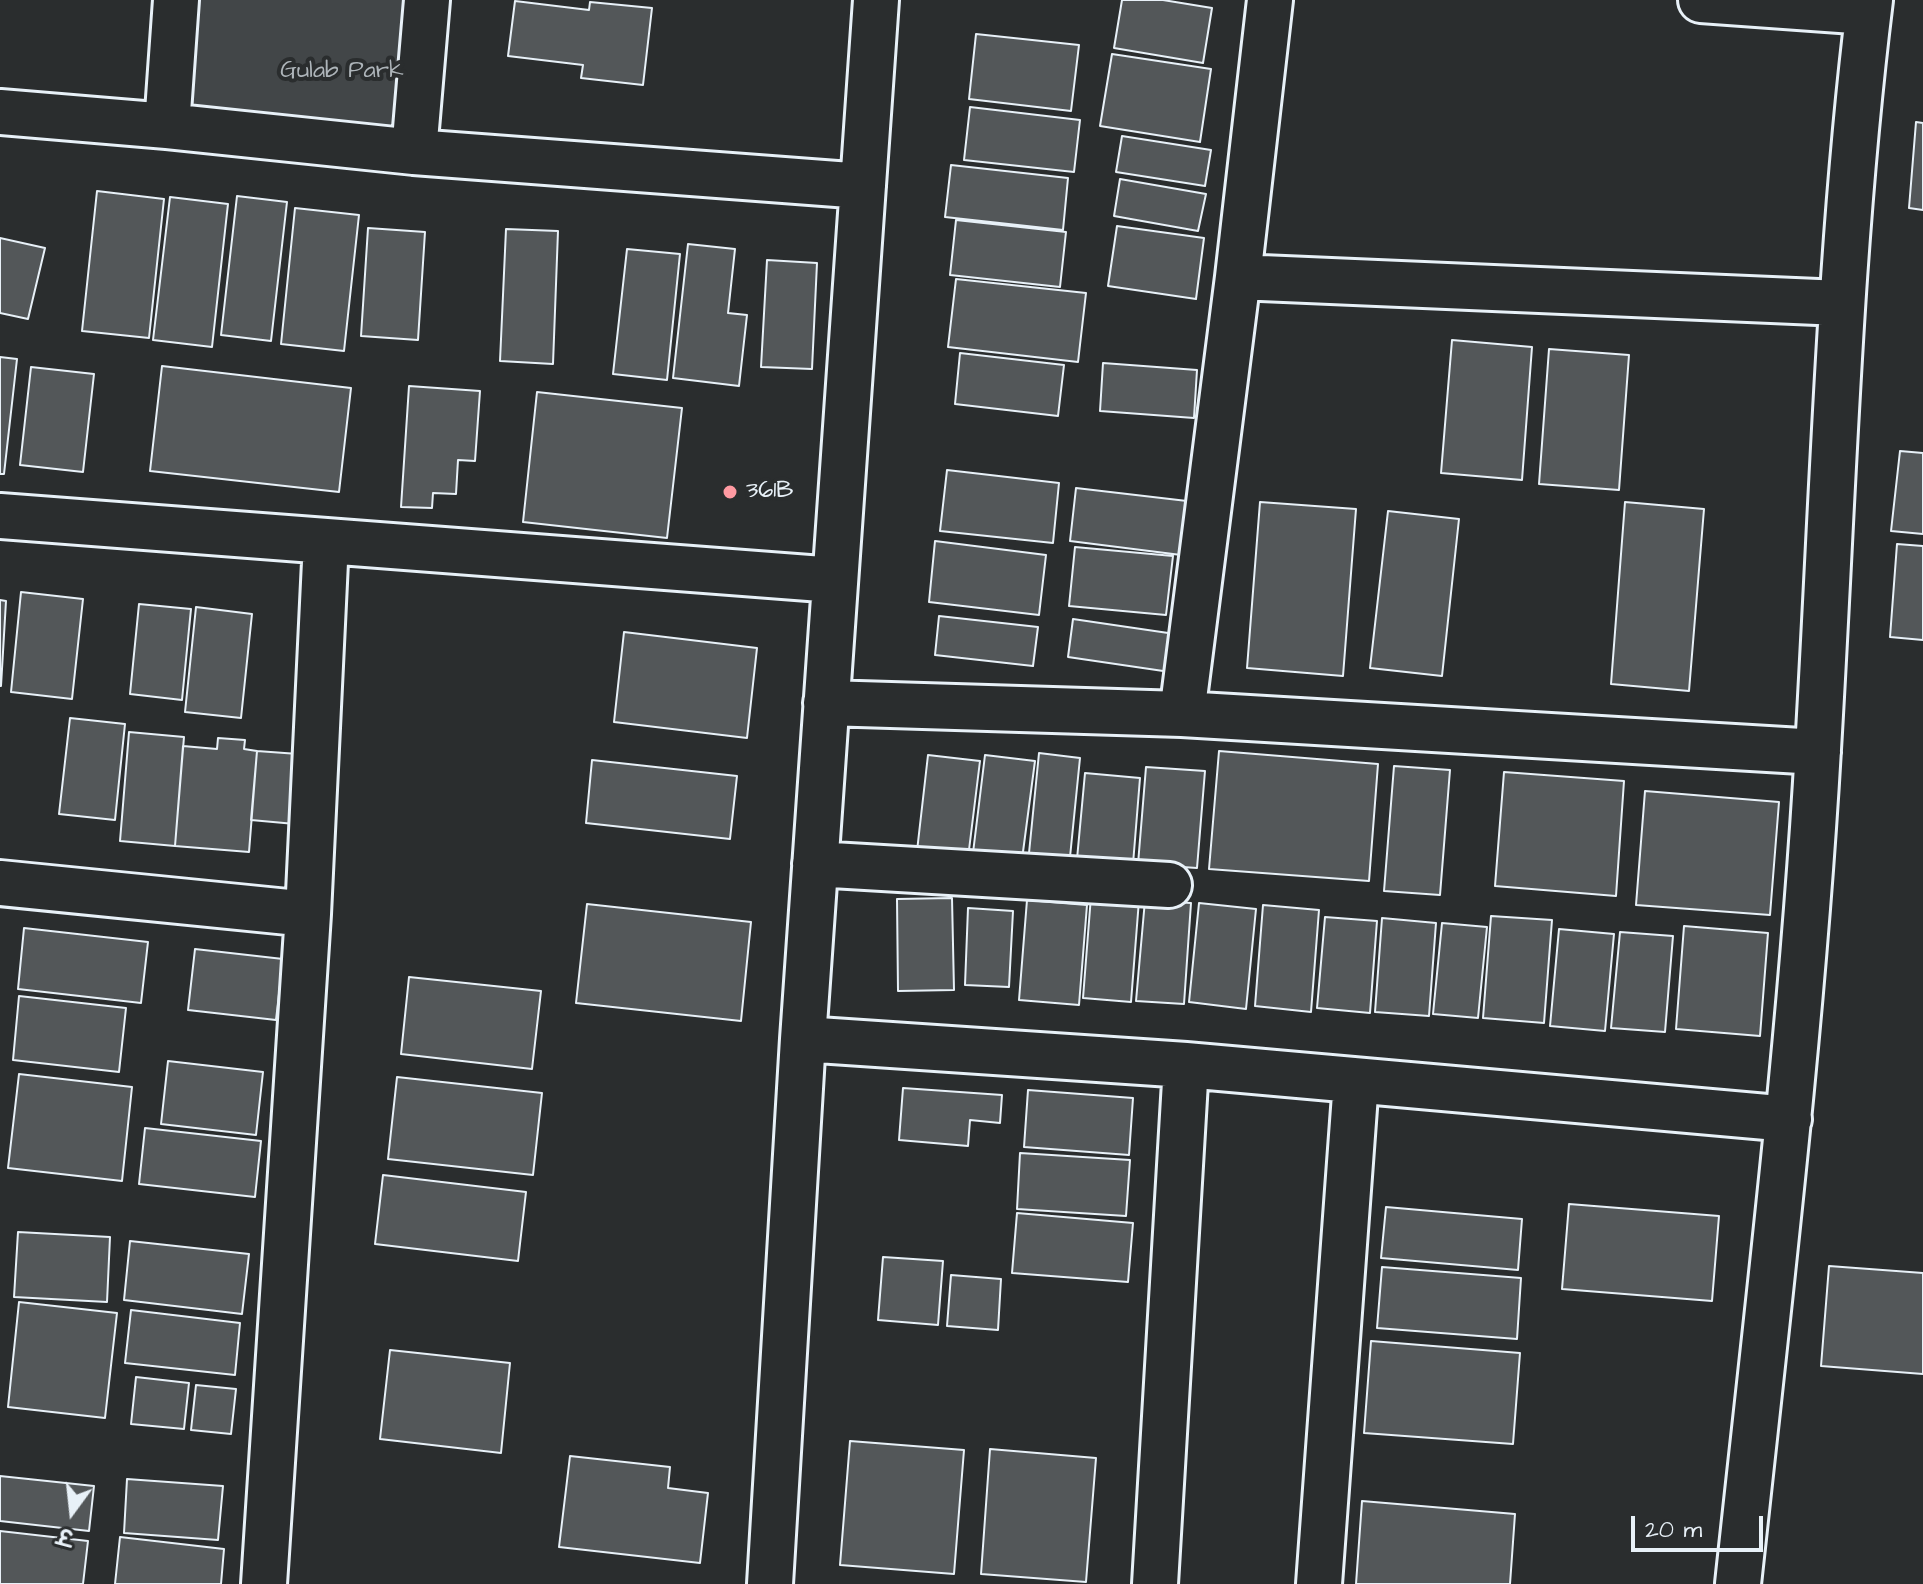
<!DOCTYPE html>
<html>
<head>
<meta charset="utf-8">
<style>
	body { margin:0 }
	#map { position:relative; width:1923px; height:1584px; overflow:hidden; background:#2a2d2e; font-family:"Architects Daughter","Playpen Sans Deva",sans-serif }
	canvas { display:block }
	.north { position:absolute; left:32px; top:1472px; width:80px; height:80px; -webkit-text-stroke:6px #2a2d2e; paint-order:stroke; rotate:195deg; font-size:22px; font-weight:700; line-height:32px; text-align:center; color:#e8f1f8 }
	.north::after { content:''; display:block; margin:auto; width:28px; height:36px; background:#e8f1f8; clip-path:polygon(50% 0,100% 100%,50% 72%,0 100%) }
	.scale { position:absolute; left:1631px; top:1516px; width:132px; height:36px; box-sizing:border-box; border:4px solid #e8f1f8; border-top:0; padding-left:10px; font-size:24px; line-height:28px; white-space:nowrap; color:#e8f1f8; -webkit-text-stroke:6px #2a2d2e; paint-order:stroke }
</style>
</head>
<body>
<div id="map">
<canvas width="1923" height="1584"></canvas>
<div class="north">उ</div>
<div class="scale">20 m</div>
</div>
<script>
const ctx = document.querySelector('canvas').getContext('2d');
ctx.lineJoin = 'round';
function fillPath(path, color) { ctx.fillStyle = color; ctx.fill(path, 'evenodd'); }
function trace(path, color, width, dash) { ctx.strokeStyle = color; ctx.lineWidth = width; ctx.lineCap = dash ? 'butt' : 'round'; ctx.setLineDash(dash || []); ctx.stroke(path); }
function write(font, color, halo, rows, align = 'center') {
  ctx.font = font + ' "Architects Daughter",sans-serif'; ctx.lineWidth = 8; ctx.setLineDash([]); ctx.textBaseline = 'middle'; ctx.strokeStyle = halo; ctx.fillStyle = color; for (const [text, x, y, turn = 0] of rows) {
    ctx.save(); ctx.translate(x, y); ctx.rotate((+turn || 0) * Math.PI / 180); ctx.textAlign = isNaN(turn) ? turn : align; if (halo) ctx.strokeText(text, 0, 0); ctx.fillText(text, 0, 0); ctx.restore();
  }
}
fillPath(new Path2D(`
	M 176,0 L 427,0 L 414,152 L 167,126 Z`), '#424648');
const building = new Path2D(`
	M 1122,0 L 1163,0 L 1212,8 L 1203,63 L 1114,48 Z
	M 515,1 L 589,10 L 590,2 L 652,8 L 643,85 L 581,78 L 583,65 L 508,56 Z
	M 976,34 L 1079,45 L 1071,111 L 969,99 Z
	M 1112,54 L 1211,69 L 1200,142 L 1100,126 Z
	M 970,107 L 1080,120 L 1074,172 L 964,160 Z
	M 1916,122 L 1923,123 L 1923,210 L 1909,208 Z
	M 1122,136 L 1211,150 L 1205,186 L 1116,172 Z
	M 951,165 L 1068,178 L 1063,230 L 945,217 Z
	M 1120,179 L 1206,194 L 1198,231 L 1114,216 Z
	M 97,191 L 164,199 L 149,338 L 82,331 Z
	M 237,196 L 287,202 L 271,341 L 221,335 Z
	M 170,197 L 228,204 L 212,347 L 153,340 Z
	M 295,208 L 359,215 L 344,351 L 281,344 Z
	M 956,220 L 1066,232 L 1060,287 L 950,275 Z
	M 1117,226 L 1204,238 L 1196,299 L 1108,286 Z
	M 368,228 L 425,232 L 418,340 L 361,336 Z
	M 506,229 L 558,231 L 553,364 L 500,361 Z
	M 0,238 L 45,248 L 28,319 L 0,313 Z
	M 688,244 L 735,249 L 728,313 L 747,315 L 739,386 L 673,378 Z
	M 627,249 L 680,254 L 667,380 L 613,374 Z
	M 767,260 L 817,263 L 812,369 L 761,367 Z
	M 956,279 L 1086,293 L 1078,362 L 948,347 Z
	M 1452,340 L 1532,347 L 1522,480 L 1441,473 Z
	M 1549,349 L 1629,355 L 1619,490 L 1539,484 Z
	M 960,353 L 1064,365 L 1058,416 L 955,404 Z
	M 0,357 L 17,359 L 4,474 L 0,474 Z
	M 1103,363 L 1197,370 L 1194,418 L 1100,411 Z
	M 162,366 L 351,388 L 339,492 L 150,471 Z
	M 31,367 L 94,374 L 83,472 L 20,465 Z
	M 409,386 L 480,391 L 475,461 L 458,460 L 456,494 L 433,493 L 432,508 L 401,507 Z
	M 537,392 L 682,408 L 667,538 L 523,522 Z
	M 1900,451 L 1923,453 L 1923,534 L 1891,531 Z
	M 947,470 L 1059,483 L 1053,543 L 940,531 Z
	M 1076,488 L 1187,501 L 1181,555 L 1070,541 Z
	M 1260,502 L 1356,509 L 1343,676 L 1247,668 Z
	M 1625,502 L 1704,509 L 1689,691 L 1611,684 Z
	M 1388,511 L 1459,519 L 1442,676 L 1370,668 Z
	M 935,541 L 1046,555 L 1039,615 L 929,602 Z
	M 1897,544 L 1923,546 L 1923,640 L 1890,637 Z
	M 1075,547 L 1173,556 L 1166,615 L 1069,606 Z
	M 21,592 L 83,599 L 72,699 L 11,692 Z
	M 0,600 L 6,601 L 1,686 L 0,686 Z
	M 139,604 L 191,609 L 182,700 L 130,694 Z
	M 196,607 L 252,614 L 241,718 L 185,712 Z
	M 939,616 L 1038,627 L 1033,666 L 935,655 Z
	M 1073,619 L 1175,634 L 1170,672 L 1068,657 Z
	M 624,632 L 757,648 L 747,738 L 614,722 Z
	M 70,718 L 125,724 L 115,820 L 59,814 Z
	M 129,732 L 184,737 L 175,846 L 120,841 Z
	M 218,738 L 245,740 L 244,749 L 257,751 L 249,852 L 175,846 L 183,746 L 217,749 Z
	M 257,751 L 312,755 L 306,825 L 251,820 Z
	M 1219,751 L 1378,764 L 1369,881 L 1209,869 Z
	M 1039,753 L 1080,758 L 1070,857 L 1029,853 Z
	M 928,755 L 980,761 L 968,858 L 917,851 Z
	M 985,755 L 1035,761 L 1021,867 L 972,861 Z
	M 592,760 L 737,776 L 730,839 L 586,823 Z
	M 1394,766 L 1450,770 L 1440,895 L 1384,891 Z
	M 1146,767 L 1205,771 L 1197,868 L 1138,864 Z
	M 1504,772 L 1624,781 L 1616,896 L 1495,886 Z
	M 1085,773 L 1140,778 L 1133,864 L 1077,859 Z
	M 1645,791 L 1779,802 L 1770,915 L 1636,905 Z
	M 1091,896 L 1139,900 L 1131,1002 L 1083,998 Z
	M 952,898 L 954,990 L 898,991 L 897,899 Z
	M 1027,900 L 1087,905 L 1079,1005 L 1019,1000 Z
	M 1145,900 L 1191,903 L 1184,1004 L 1136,1001 Z
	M 1199,903 L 1256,909 L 1246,1009 L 1189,1002 Z
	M 587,904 L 751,922 L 741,1021 L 576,1003 Z
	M 1263,905 L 1319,910 L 1311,1012 L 1255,1006 Z
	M 968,908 L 1013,911 L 1009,987 L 965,985 Z
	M 1491,916 L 1552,920 L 1544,1023 L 1483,1018 Z
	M 1325,917 L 1377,921 L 1370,1013 L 1317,1008 Z
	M 1382,918 L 1436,923 L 1429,1016 L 1375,1012 Z
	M 1442,923 L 1487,927 L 1478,1018 L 1433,1014 Z
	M 1684,926 L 1768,933 L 1760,1036 L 1676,1029 Z
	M 24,928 L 148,942 L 141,1003 L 18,989 Z
	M 1559,929 L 1614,934 L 1605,1031 L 1550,1026 Z
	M 1620,932 L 1673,936 L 1665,1032 L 1611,1028 Z
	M 195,949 L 283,959 L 276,1020 L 188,1010 Z
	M 409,977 L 541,991 L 532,1069 L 401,1054 Z
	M 19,996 L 126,1008 L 119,1072 L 13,1060 Z
	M 168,1061 L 263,1072 L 256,1135 L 161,1124 Z
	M 19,1074 L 132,1087 L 122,1181 L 8,1168 Z
	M 397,1077 L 542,1093 L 533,1175 L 388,1159 Z
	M 903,1088 L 1002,1095 L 1000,1123 L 970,1120 L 968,1146 L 899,1140 Z
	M 1028,1090 L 1133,1098 L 1129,1155 L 1024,1147 Z
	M 145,1128 L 261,1141 L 255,1197 L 139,1184 Z
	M 1020,1153 L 1130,1160 L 1126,1216 L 1017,1209 Z
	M 383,1175 L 526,1192 L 518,1261 L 375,1244 Z
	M 1569,1204 L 1719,1216 L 1712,1301 L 1562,1289 Z
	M 1386,1207 L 1522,1219 L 1518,1270 L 1381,1258 Z
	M 1017,1213 L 1133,1223 L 1128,1282 L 1012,1273 Z
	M 18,1232 L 110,1237 L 107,1302 L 14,1297 Z
	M 130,1241 L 249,1254 L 242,1314 L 124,1300 Z
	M 883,1257 L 943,1261 L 938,1325 L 878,1320 Z
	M 1829,1266 L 1923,1273 L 1923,1374 L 1821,1366 Z
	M 1382,1267 L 1521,1278 L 1517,1339 L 1377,1328 Z
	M 951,1275 L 1001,1279 L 998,1330 L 947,1326 Z
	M 19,1302 L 117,1313 L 105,1418 L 8,1407 Z
	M 131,1310 L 240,1323 L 235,1375 L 125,1363 Z
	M 1371,1341 L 1520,1353 L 1513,1444 L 1364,1433 Z
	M 390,1350 L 510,1363 L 501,1453 L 380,1439 Z
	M 136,1377 L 189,1383 L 184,1429 L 131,1424 Z
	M 196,1385 L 236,1389 L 231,1434 L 191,1430 Z
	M 850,1441 L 964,1450 L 954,1574 L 840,1565 Z
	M 990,1449 L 1096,1458 L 1086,1582 L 981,1574 Z
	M 570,1456 L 670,1467 L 668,1488 L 708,1493 L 700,1563 L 559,1547 Z
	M 0,1476 L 94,1486 L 89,1531 L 0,1521 Z
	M 127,1479 L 223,1486 L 218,1540 L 124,1533 Z
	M 1362,1501 L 1515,1514 L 1510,1584 L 1356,1584 Z
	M 0,1531 L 88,1541 L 83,1584 L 0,1584 Z
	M 120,1537 L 224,1549 L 221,1584 L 115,1584 Z`);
fillPath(building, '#535759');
trace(building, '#e8f1f8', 2);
const street = new Path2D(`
	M 1701,0 L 1868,12
	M 0,112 L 167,126 L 414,152 L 863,186
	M 167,126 L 176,0
	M 414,152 L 427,0
	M 1238,277 L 1841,303
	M 0,516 L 835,580
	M 826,703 L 1182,714 L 1818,752
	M 1182,714 L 1238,277 L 1270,0
	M 815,864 L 1169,885
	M 0,883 L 308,914
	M 803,1039 L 1186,1065 L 1789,1119
	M 264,1584 L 308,914 L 326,541
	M 770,1584 L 803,1039 L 876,0
	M 1155,1584 L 1186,1065
	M 1319,1584 L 1356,1081
	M 1738,1584 C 1768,1306 1802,1028 1818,749 C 1833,499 1839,249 1870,0`);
trace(street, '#e8f1f8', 50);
trace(street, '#2a2d2e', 44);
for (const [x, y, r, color] of [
	[730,492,8,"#ff9aa2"]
]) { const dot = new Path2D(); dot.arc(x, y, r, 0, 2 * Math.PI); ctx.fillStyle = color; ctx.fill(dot); trace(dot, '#2a2d2e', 3); }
write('24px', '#aeb5ba', '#2a2d2e', [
	["Gulab Park",342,72]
]);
write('24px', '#e8f1f8', '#2a2d2e', [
	["361B",746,492]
], 'left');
</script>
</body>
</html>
